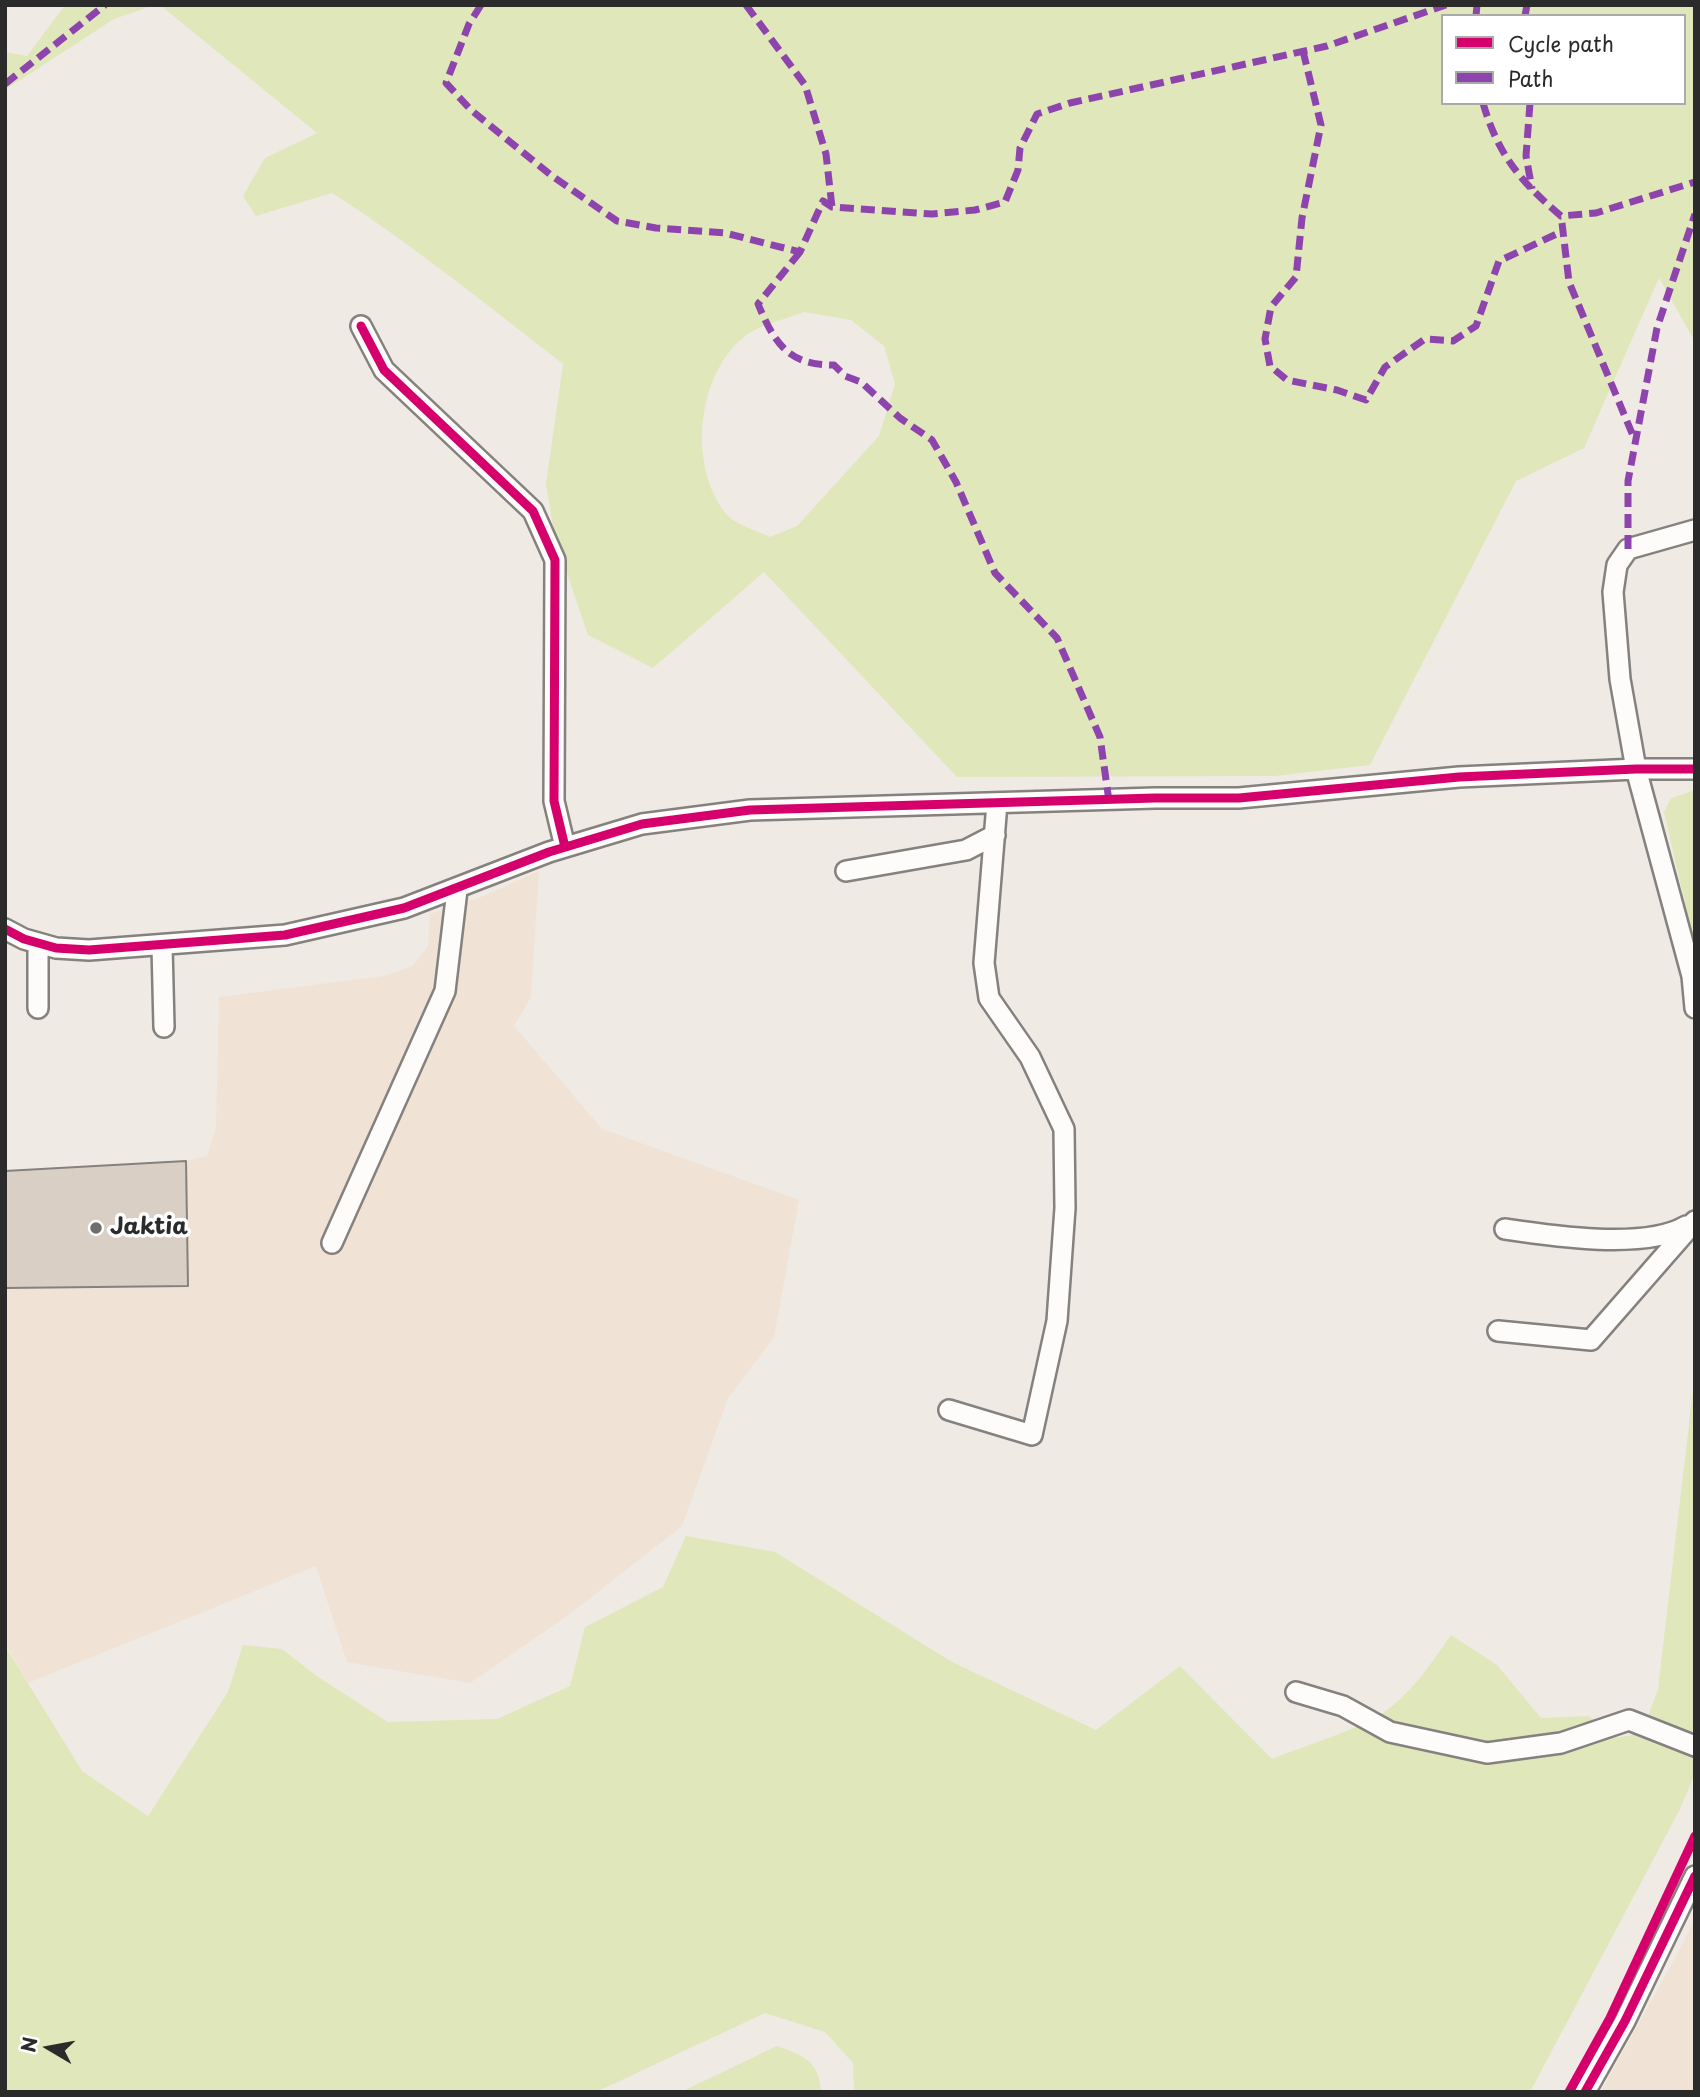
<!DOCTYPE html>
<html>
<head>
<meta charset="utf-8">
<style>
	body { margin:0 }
	#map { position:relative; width:1700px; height:2097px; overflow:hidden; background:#f0eae4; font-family:"Playpen Sans",sans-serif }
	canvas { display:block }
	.frame { position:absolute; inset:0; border:7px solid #2b2b2b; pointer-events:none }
	.legend { position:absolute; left:1441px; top:14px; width:245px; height:91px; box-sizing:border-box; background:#fff; border:2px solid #aaa; margin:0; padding:9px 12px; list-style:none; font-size:21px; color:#2b2b2b }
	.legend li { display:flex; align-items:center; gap:14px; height:35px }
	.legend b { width:35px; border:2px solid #aaa }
	.north { position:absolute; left:14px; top:2013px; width:70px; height:70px; -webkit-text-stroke:5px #fff; paint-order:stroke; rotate:280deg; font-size:19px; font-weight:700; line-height:28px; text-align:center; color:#2b2b2b }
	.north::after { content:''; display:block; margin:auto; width:24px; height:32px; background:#2b2b2b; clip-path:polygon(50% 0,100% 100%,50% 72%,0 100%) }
</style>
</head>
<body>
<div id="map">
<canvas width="1700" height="2097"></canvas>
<div class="frame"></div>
<ul class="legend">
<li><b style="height:9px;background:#d6006c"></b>Cycle path</li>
<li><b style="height:9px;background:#8e44ad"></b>Path</li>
</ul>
<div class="north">N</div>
</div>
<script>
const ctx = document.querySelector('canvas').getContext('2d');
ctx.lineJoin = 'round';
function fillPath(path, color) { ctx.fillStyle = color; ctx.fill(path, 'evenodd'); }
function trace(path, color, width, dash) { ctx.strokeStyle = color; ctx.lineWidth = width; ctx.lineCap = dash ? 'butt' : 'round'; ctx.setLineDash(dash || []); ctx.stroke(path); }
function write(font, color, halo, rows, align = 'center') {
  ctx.font = font + ' "Playpen Sans",sans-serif'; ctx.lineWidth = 7; ctx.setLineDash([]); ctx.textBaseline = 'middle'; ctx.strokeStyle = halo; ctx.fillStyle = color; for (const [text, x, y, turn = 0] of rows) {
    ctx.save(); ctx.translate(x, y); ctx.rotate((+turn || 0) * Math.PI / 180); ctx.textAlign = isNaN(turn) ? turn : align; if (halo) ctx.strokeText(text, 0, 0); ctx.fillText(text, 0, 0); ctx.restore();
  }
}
fillPath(new Path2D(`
	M 539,871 L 531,997 L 514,1026 L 602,1129 L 799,1200 L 774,1337 L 728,1398 L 682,1526 L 571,1613 L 470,1683 L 347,1662 L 316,1566 L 28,1683 L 5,1643 L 5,1171 L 186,1161 L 207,1156 L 216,1127 L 219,997 L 384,976 L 413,966 L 428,946 L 430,914 L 479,898 Z
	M 1695,1920 L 1695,2092 L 1601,2092 L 1676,1956 Z`), '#f0e2d4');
fillPath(new Path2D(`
	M 65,5 L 155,5 L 114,19 L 5,90 L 5,52 L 27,56 Z
	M 160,5 L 1695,5 L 1695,342 L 1659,278 L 1584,448 L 1516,481 L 1370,765 L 1275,776 L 957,777 L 764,572 L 653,668 L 588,635 L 555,538 L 546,484 L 563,364 C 487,305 413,245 332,193 L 256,216 L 243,196 L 265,158 L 317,133 ZM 1443,16 L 1684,16 L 1684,103 L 1443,103 ZM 804,312 L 851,320 L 884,346 L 895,384 L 879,436 L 797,526 L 770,537 C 758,531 736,525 727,515 C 687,467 696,371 748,334 C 763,324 786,319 804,312 Z
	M 1695,790 L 1695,947 L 1664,812 L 1671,798 Z
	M 1695,1372 L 1695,1774 L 1680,1809 L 1530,2092 L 854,2092 L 853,2063 L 825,2032 L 765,2013 L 596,2092 L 5,2092 L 5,1646 L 82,1771 L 148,1816 L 228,1692 L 243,1645 L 282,1649 L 318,1677 L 388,1722 L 497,1719 L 570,1686 L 585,1627 L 663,1587 L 686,1536 L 775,1552 L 952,1662 L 1096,1730 L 1180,1666 L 1272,1759 C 1304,1746 1338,1736 1369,1721 C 1404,1704 1429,1667 1451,1635 L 1497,1665 L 1541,1718 L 1589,1716 L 1617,1738 L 1642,1733 L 1658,1689 Z
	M 777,2046 C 802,2055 820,2061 821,2092 L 681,2092 Z`), '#e0e7bb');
const building = new Path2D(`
	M 186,1161 L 188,1286 L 5,1288 L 5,1171 Z`);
fillPath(building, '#d9cfc5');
trace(building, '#84817e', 2);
const minor = new Path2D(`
	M 361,326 L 384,370 L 533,511 L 555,560 L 554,801 L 565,847
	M 1695,530 L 1628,549 L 1617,565 L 1613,592 L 1620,679 L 1636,769 L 1692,976 L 1695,1008
	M 846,871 L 966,850 L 995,835
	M 5,929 L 24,939 L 56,948 L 89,950 L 285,935 L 404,908 L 549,852 L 642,824 L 750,810 L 1155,798 L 1239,798 L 1459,777 L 1636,769 L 1695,769
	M 162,946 L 164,1027
	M 38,1008 L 38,943
	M 1505,1229 C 1552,1236 1645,1250 1686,1226
	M 332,1243 L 445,991 L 457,890
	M 1498,1331 L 1591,1340 L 1695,1221
	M 949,1410 L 1032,1435 L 1057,1321 L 1065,1208 L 1064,1129 L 1030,1057 L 989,998 L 984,963 L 997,803
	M 1296,1692 L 1343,1706 L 1390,1732 L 1487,1753 L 1561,1743 L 1629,1720 L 1695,1746
	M 1585,2092 L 1625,2021 L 1695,1876`);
trace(minor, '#84817e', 24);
trace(minor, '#fdfcfb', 19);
trace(new Path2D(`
	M 481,5 L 469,24 L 446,83 L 471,110 L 552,176 L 617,221 L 656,228 L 725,233 L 800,252 L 823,201 L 832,207 L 932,214 L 975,210 L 1005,202 L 1018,170 L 1020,148 L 1037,114 L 1070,103 L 1327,46 L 1446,5
	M 746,5 L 805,85 L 826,154 L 832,207
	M 1476,16 L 1477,5
	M 1525,16 L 1527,5
	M 1303,51 L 1321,125 L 1302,218 L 1296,277 L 1271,307 L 1265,339 L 1270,366 L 1287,380 L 1337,390 L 1366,400 L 1385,367 L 1425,339 L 1453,341 L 1476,326 L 1499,261 L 1563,231
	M 5,84 L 105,5
	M 1483,103 C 1498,155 1521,182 1561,216 L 1596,213 L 1695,182
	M 1530,103 L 1526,156 L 1532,189
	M 1562,223 L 1569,282 L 1636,443
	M 800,252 L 758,304 C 775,344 788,365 834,365 L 845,376 L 861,382 L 900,418 L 932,440 L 956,482 L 995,573 L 1057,638 L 1100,737 L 1109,801
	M 1628,549 L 1628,481 L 1657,328 L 1695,214`), '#8e44ad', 7, [14, 7]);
trace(new Path2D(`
	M 361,326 L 384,370 L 533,511 L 555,560 L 554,801 L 565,847
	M 5,929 L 24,939 L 56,948 L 89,950 L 285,935 L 404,908 L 549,852 L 642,824 L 750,810 L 1155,798 L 1239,798 L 1459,777 L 1636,769 L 1695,769
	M 1569,2092 L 1610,2018 L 1695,1836
	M 1585,2092 L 1625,2021 L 1695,1876`), '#d6006c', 9);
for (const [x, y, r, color] of [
	[96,1228,7,"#706e6c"]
]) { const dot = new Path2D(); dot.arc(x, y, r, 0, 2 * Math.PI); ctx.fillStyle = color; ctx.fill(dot); trace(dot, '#fff', 2.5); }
write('bold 23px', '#2b2b2b', '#fff', [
	["Jaktia",110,1228]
], 'left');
</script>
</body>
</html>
